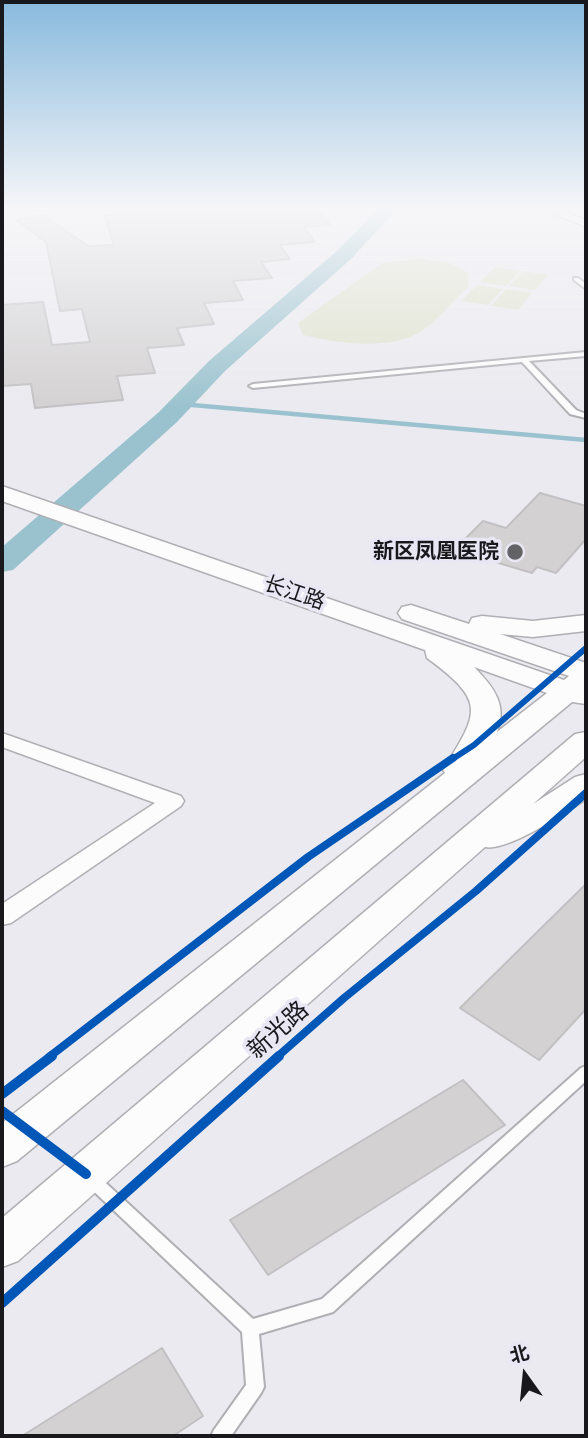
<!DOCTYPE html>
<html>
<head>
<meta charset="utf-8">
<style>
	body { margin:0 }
	#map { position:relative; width:588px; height:1438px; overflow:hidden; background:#eaeaf0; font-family:"DM Sans","Noto Sans SC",sans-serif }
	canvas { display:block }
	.frame { position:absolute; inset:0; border:4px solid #19191d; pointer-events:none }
	.north { position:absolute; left:490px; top:1340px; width:70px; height:70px; -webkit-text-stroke:5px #e8e7f3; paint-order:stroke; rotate:345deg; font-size:19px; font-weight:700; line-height:28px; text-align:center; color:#19191d }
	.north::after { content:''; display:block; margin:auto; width:24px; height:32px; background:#19191d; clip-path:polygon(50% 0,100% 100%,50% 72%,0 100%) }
</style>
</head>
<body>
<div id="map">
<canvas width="588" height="1438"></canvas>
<div class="frame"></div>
<div class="north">北</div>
</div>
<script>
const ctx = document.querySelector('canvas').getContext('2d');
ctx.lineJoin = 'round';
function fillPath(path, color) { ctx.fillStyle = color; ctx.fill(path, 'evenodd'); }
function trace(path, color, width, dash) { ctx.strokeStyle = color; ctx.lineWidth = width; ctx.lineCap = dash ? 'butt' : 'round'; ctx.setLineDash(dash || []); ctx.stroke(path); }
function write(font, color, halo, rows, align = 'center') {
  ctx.font = font + ' "DM Sans","Noto Sans SC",sans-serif'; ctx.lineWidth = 7; ctx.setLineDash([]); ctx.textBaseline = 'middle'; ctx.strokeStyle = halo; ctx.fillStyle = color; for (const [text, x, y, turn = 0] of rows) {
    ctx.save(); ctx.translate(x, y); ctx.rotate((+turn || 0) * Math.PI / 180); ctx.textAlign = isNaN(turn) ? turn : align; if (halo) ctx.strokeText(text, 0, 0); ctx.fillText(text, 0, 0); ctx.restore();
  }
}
fillPath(new Path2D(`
	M 416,259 L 448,262 L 469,273 L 468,287 C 453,301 437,321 420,332 C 389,351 336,343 303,335 L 298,323 L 382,263 Z
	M 495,267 L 520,271 L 506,286 L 480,282 Z
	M 523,271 L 548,275 L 535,290 L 509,286 Z
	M 477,285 L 503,289 L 488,305 L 461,301 Z
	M 506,289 L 532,293 L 518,310 L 491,306 Z`), '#dee2cd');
trace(new Path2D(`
	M 181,404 L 586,440`), '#9ac2ce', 4.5);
fillPath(new Path2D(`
	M 380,207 L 399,207 L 352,258 L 225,371 L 177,422 L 13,570 L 2,572 L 2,547 L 159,412 L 209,361 L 338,250 Z`), '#9ac2ce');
const building = new Path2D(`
	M 224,207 L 316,207 L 330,225 L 304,227 L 315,242 L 280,245 L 290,259 L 261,262 L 272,278 L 233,281 L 243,300 L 204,303 L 214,324 L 177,328 L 184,345 L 147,348 L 155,373 L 117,376 L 123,400 L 35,408 L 31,384 L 2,386 L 2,305 L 43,302 L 52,345 L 90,342 L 82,309 L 60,311 L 46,242 L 16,220 L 43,215 L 88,246 L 114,245 L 104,215 Z
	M 540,493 L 586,506 L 586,539 L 556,573 L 537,567 L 532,573 L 482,558 L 486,554 L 458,546 L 483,521 L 506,528 Z
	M 586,884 L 586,1009 L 539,1060 L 460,1008 Z
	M 463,1080 L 505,1125 L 268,1275 L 230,1220 Z
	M 162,1348 L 203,1416 L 173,1436 L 22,1436 Z`);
fillPath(building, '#d3d1d2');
trace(building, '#c2c0c2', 2);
const service = new Path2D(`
	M 574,278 L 578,278 L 586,284 L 586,289 L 574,280 Z
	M 586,352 L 586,356 L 529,361 L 576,410 L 586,414 L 586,418 L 570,414 L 522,362 L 253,388 L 249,386 L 253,384 Z
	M 586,1066 L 586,1081 L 333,1312 L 259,1334 L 264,1387 L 261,1393 L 231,1436 L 211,1436 L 214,1430 L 246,1385 L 242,1332 L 85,1183 L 82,1178 L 85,1173 L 90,1171 L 95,1173 L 253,1319 L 322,1299 L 581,1068 Z`);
const minor = new Path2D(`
	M 538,207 L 552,207 L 586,220 L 586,227 Z
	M 2,733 L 181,796 L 184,801 L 181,806 L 11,923 L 2,925 L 2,904 L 155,803 L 2,747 Z`);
const secondary = new Path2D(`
	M 2,486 L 564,680 L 569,676 L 402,619 L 398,613 L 402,607 L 411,605 L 469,624 L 472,618 L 482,616 L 533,621 L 586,615 L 586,631 L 533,637 L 500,634 L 586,663 L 586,704 L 572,702 L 17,1161 L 2,1167 L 2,1123 L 445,773 L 443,770 C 479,712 487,702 427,658 L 425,650 L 2,501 ZM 474,667 L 547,693 L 497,732 C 508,705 493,686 474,667 Z
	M 586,732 L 586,757 L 533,804 L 575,777 L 586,774 L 586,799 C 567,812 507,852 485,847 L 18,1261 L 2,1267 L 2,1218 L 575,734 Z`);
trace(service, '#afafb4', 4);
trace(minor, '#afafb4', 3);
trace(secondary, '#afafb4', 3);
fillPath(service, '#fcfcfd');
fillPath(minor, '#fcfcfd');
fillPath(secondary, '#fcfcfd');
trace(new Path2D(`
	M 451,760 L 474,745 L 586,648`), '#0057b8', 6);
trace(new Path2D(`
	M 49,1057 L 308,857 L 453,758
	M 277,1057 L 344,998 L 476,891 L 586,793`), '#0057b8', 8);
trace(new Path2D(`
	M 2,1094 L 52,1056
	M 2,1111 L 86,1174
	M 2,1303 L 279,1056`), '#0057b8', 10);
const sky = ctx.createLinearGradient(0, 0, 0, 408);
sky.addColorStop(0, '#89bade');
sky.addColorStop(0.51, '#f6f6f8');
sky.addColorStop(1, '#f6f6f800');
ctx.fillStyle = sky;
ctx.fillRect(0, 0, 588, 408);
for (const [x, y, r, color] of [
	[515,552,9,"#626267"]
]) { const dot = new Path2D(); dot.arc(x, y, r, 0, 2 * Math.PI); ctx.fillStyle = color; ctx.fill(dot); trace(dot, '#e8e7f3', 2.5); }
write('bold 21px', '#19191d', '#e8e7f3', [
	["新区凤凰医院",499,552]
], 'right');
write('21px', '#19191d', '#e8e7f3', [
	["长江路",294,594,19]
]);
write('24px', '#19191d', '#e8e7f3', [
	["新光路",279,1031,-42]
]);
</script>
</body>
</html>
